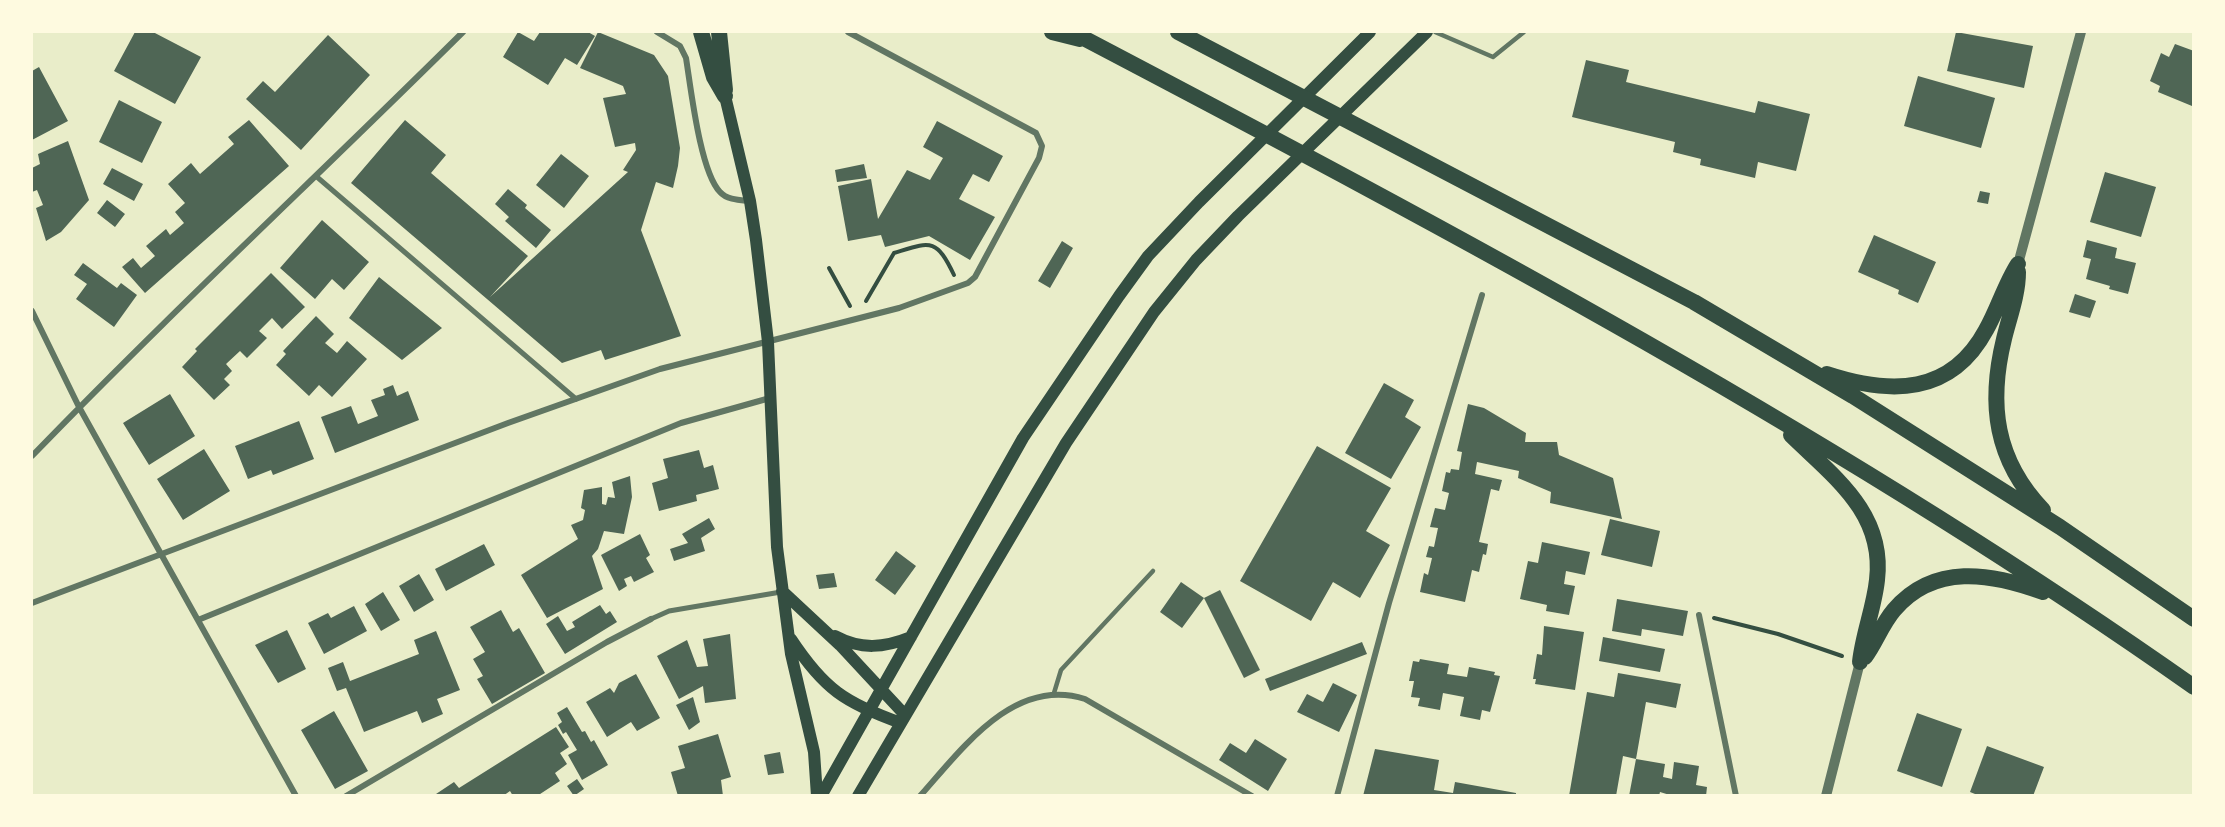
<!DOCTYPE html>
<html>
<head>
<meta charset="utf-8">
<style>
	body { margin:0 }
	#map { position:relative; width:2225px; height:827px; overflow:hidden; background:#e9edc9; font-family:"DejaVu Sans",sans-serif }
	canvas { display:block }
	.frame { position:absolute; inset:0; border:33px solid #fefae0; pointer-events:none }
</style>
</head>
<body>
<div id="map">
<canvas width="2225" height="827"></canvas>
<div class="frame"></div>
</div>
<script>
const ctx = document.querySelector('canvas').getContext('2d');
ctx.lineJoin = 'round';
function fillPath(path, color) { ctx.fillStyle = color; ctx.fill(path, 'evenodd'); }
function trace(path, color, width, dash) { ctx.strokeStyle = color; ctx.lineWidth = width; ctx.lineCap = dash ? 'butt' : 'round'; ctx.setLineDash(dash || []); ctx.stroke(path); }
fillPath(new Path2D(`
	M 135,32 L 153,32 L 201,57 L 175,104 L 114,71 Z
	M 518,32 L 534,41 L 540,32 L 588,32 L 595,36 L 577,65 L 565,58 L 548,85 L 503,57 Z
	M 598,32 L 654,55 L 668,76 L 680,148 L 678,166 L 673,188 L 656,182 L 641,230 L 681,336 L 605,360 L 601,350 L 562,363 L 351,183 L 405,120 L 446,155 L 431,173 L 528,256 L 490,297 L 628,172 L 623,170 L 636,150 L 635,143 L 615,147 L 603,98 L 626,94 L 623,86 L 580,68 Z
	M 1956,32 L 2033,46 L 2024,88 L 1947,71 Z
	M 328,35 L 370,75 L 301,150 L 246,99 L 263,81 L 275,92 Z
	M 2175,44 L 2194,51 L 2192,106 L 2158,92 L 2160,86 L 2150,81 L 2161,53 L 2169,57 Z
	M 1586,60 L 1629,70 L 1626,82 L 1755,113 L 1758,101 L 1810,114 L 1796,171 L 1758,162 L 1755,178 L 1700,165 L 1701,159 L 1673,152 L 1675,142 L 1572,117 Z
	M 39,67 L 68,121 L 32,140 L 32,71 Z
	M 1918,76 L 1995,98 L 1981,148 L 1904,126 Z
	M 119,100 L 162,122 L 142,163 L 99,142 Z
	M 249,120 L 289,166 L 145,293 L 122,267 L 133,258 L 141,268 L 155,256 L 146,246 L 166,229 L 170,235 L 184,223 L 175,212 L 185,203 L 168,184 L 191,163 L 200,174 L 234,144 L 228,137 Z
	M 937,121 L 1003,156 L 989,182 L 973,174 L 959,199 L 995,217 L 970,260 L 929,236 L 885,247 L 881,235 L 848,241 L 838,186 L 871,179 L 878,219 L 907,170 L 930,180 L 943,158 L 923,147 Z
	M 68,141 L 89,200 L 61,232 L 46,241 L 36,208 L 43,205 L 37,190 L 32,192 L 32,168 L 40,164 L 38,154 Z
	M 561,154 L 589,176 L 564,208 L 536,185 Z
	M 864,164 L 867,178 L 837,182 L 835,170 Z
	M 112,168 L 143,184 L 134,201 L 103,184 Z
	M 2105,172 L 2156,187 L 2141,237 L 2090,222 Z
	M 508,189 L 527,205 L 525,208 L 551,230 L 536,248 L 505,221 L 509,217 L 495,204 Z
	M 1980,191 L 1990,193 L 1988,204 L 1977,202 Z
	M 107,200 L 125,214 L 115,227 L 97,213 Z
	M 322,220 L 369,262 L 344,290 L 332,279 L 315,299 L 280,268 Z
	M 1874,235 L 1936,262 L 1918,303 L 1898,294 L 1899,290 L 1858,272 Z
	M 2087,240 L 2117,248 L 2115,258 L 2136,263 L 2128,294 L 2109,289 L 2110,286 L 2086,279 L 2091,259 L 2083,257 Z
	M 1062,241 L 1073,248 L 1050,288 L 1038,281 Z
	M 83,263 L 117,288 L 121,283 L 137,295 L 114,327 L 76,299 L 87,284 L 74,275 Z
	M 271,273 L 305,307 L 282,329 L 272,318 L 259,331 L 267,338 L 247,358 L 240,351 L 226,364 L 232,371 L 224,379 L 230,385 L 214,400 L 182,367 L 197,351 L 195,349 Z
	M 379,277 L 442,328 L 402,360 L 349,318 Z
	M 2075,294 L 2096,301 L 2090,318 L 2069,312 Z
	M 316,316 L 334,334 L 325,343 L 337,353 L 347,341 L 367,359 L 332,397 L 319,385 L 309,396 L 276,365 L 286,354 L 283,351 Z
	M 1384,383 L 1414,400 L 1405,417 L 1421,427 L 1391,479 L 1345,453 Z
	M 393,385 L 397,396 L 408,391 L 419,420 L 335,453 L 321,417 L 351,406 L 358,424 L 378,416 L 371,400 L 385,395 L 383,389 Z
	M 170,394 L 195,436 L 149,465 L 123,423 Z
	M 1468,404 L 1484,408 L 1526,433 L 1525,442 L 1557,442 L 1559,455 L 1613,478 L 1622,519 L 1550,503 L 1551,492 L 1518,478 L 1519,471 L 1477,462 L 1475,474 L 1502,480 L 1499,491 L 1491,489 L 1479,542 L 1488,544 L 1486,555 L 1483,554 L 1479,572 L 1472,570 L 1465,602 L 1420,592 L 1424,573 L 1428,575 L 1432,558 L 1426,557 L 1429,546 L 1434,547 L 1438,528 L 1430,527 L 1435,508 L 1445,510 L 1449,493 L 1442,491 L 1446,472 L 1450,473 L 1451,469 L 1459,470 L 1462,452 L 1457,451 Z
	M 299,421 L 314,459 L 273,475 L 271,470 L 248,479 L 235,446 Z
	M 1317,446 L 1391,488 L 1366,531 L 1390,545 L 1360,598 L 1333,582 L 1311,621 L 1240,581 Z
	M 204,449 L 230,491 L 183,520 L 157,479 Z
	M 699,450 L 704,468 L 713,465 L 719,489 L 696,495 L 697,501 L 659,511 L 652,483 L 668,478 L 663,459 Z
	M 630,476 L 632,497 L 624,534 L 604,531 L 598,549 L 592,556 L 603,589 L 547,618 L 521,575 L 578,539 L 571,525 L 583,520 L 585,510 L 581,508 L 584,490 L 602,487 L 602,504 L 606,505 L 608,497 L 615,498 L 612,482 Z
	M 709,518 L 715,529 L 701,538 L 705,551 L 674,561 L 670,549 L 688,543 L 682,534 Z
	M 1610,519 L 1660,531 L 1652,567 L 1601,555 Z
	M 640,534 L 650,555 L 646,558 L 654,572 L 634,582 L 631,576 L 624,579 L 627,586 L 619,591 L 601,555 Z
	M 1542,542 L 1590,552 L 1585,575 L 1566,571 L 1564,584 L 1575,586 L 1569,615 L 1546,611 L 1547,605 L 1520,599 L 1528,561 L 1538,563 Z
	M 484,544 L 495,565 L 446,591 L 435,569 Z
	M 896,551 L 916,566 L 895,595 L 875,580 Z
	M 834,573 L 837,587 L 819,589 L 816,575 Z
	M 419,574 L 434,600 L 414,612 L 399,586 Z
	M 1181,582 L 1204,598 L 1182,628 L 1160,612 Z
	M 1220,590 L 1260,670 L 1244,678 L 1204,598 Z
	M 383,592 L 400,620 L 381,631 L 365,604 Z
	M 1617,599 L 1688,611 L 1683,636 L 1642,629 L 1641,636 L 1612,631 Z
	M 600,605 L 606,614 L 610,611 L 617,622 L 565,654 L 546,624 L 558,616 L 567,631 L 575,627 L 572,622 Z
	M 354,606 L 367,631 L 324,654 L 308,623 L 328,613 L 331,618 Z
	M 501,610 L 513,632 L 519,628 L 545,673 L 492,704 L 477,679 L 483,676 L 473,659 L 485,652 L 470,627 Z
	M 1544,626 L 1584,632 L 1575,690 L 1535,684 L 1536,679 L 1533,679 L 1537,654 L 1542,655 Z
	M 287,630 L 306,669 L 278,683 L 255,645 Z
	M 436,631 L 460,690 L 437,699 L 443,714 L 422,723 L 417,711 L 364,732 L 346,688 L 337,691 L 328,668 L 343,662 L 350,681 L 419,654 L 414,640 Z
	M 730,634 L 736,699 L 705,703 L 703,686 L 679,699 L 657,656 L 687,640 L 697,667 L 708,666 L 703,639 Z
	M 1603,637 L 1665,649 L 1660,672 L 1599,661 Z
	M 1362,642 L 1367,654 L 1270,691 L 1265,679 Z
	M 1420,659 L 1449,664 L 1447,674 L 1467,677 L 1469,667 L 1495,672 L 1494,675 L 1500,676 L 1490,712 L 1482,710 L 1480,720 L 1460,716 L 1464,697 L 1443,693 L 1440,710 L 1418,706 L 1420,698 L 1411,697 L 1414,681 L 1409,681 L 1413,661 L 1419,662 Z
	M 1618,673 L 1681,684 L 1676,708 L 1646,702 L 1636,759 L 1623,756 L 1616,796 L 1569,796 L 1587,692 L 1614,697 Z
	M 636,674 L 660,718 L 637,731 L 631,722 L 607,737 L 586,702 L 610,688 L 614,693 L 619,683 Z
	M 1333,683 L 1357,695 L 1339,732 L 1297,712 L 1307,694 L 1323,702 Z
	M 693,697 L 700,722 L 689,730 L 676,705 Z
	M 567,707 L 582,732 L 585,731 L 591,742 L 594,740 L 608,765 L 582,780 L 568,755 L 577,750 L 566,732 L 563,734 L 558,725 L 562,722 L 557,713 Z
	M 334,711 L 368,771 L 335,789 L 301,730 Z
	M 1917,713 L 1962,729 L 1942,787 L 1897,771 Z
	M 556,727 L 569,747 L 560,753 L 567,764 L 555,773 L 560,781 L 537,796 L 513,796 L 510,791 L 503,796 L 433,796 L 454,782 L 459,788 Z
	M 718,734 L 731,777 L 721,780 L 723,796 L 678,796 L 671,772 L 685,768 L 678,746 Z
	M 1255,739 L 1287,759 L 1268,791 L 1219,760 L 1230,743 L 1246,753 Z
	M 1987,746 L 2044,767 L 2033,796 L 1980,796 L 1970,792 Z
	M 1375,749 L 1439,760 L 1434,790 L 1453,793 L 1455,782 L 1516,793 L 1516,796 L 1363,796 Z
	M 780,752 L 784,773 L 768,775 L 764,755 Z
	M 1636,759 L 1665,764 L 1663,777 L 1672,779 L 1674,762 L 1699,766 L 1696,785 L 1707,787 L 1706,796 L 1673,796 L 1660,792 L 1659,796 L 1629,796 Z
	M 577,779 L 584,789 L 574,796 L 567,786 Z`), '#4f6655');
trace(new Path2D(`
	M 829,268 L 850,306
	M 866,301 L 894,253 C 930,242 936,237 954,275
	M 1714,618 L 1778,634 L 1842,656`), '#344e41', 4);
trace(new Path2D(`
	M 1435,32 L 1493,57 L 1524,32
	M 1054,693 L 1061,670 L 1153,571`), '#617663', 4.5);
trace(new Path2D(`
	M 317,177 L 576,399
	M 651,619 L 669,611 L 781,592`), '#617663', 5);
trace(new Path2D(`
	M 657,32 L 680,46 L 686,58 C 691,89 700,171 720,192 C 727,200 740,200 750,201
	M 32,311 L 79,407 L 296,796
	M 32,456 C 172,311 320,174 463,32
	M 32,603 L 508,423 L 660,369 L 899,308 L 968,283 L 975,277 L 1039,158 L 1042,146 L 1036,133 L 848,32
	M 1699,615 L 1736,796
	M 198,620 L 681,423 L 770,398
	M 346,796 L 607,642 L 651,619
	M 920,796 C 962,749 1014,676 1085,699 L 1252,796
	M 1337,796 L 1389,603 L 1482,295`), '#617663', 6);
trace(new Path2D(`
	M 2018,264 L 2081,32
	M 1826,796 L 1860,662`), '#617663', 10);
trace(new Path2D(`
	M 725,96 L 750,201 L 756,240 L 768,342 L 777,547 L 791,654 L 814,752 L 817,796
	M 782,591 L 840,645 L 905,715
	M 835,636 C 861,650 884,648 911,637
	M 791,639 C 824,689 845,703 901,723
	M 821,796 L 1023,438 L 1119,296 L 1148,256 L 1199,202 L 1370,32
	M 858,796 L 1066,443 L 1154,312 L 1196,260 L 1238,216 L 1427,32`), '#344e41', 12);
trace(new Path2D(`
	M 701,32 L 714,77 L 725,96
	M 719,32 L 725,90
	M 1052,32 L 1080,39
	M 1072,32 C 1455,233 1839,437 2194,687
	M 1178,32 L 1694,302 L 1853,396 L 2060,527 L 2194,619
	M 2018,272 C 2018,295 2009,318 2004,339 C 1988,404 1995,460 2043,510
	M 1827,374 C 1891,395 1951,395 1986,330 C 1998,309 2005,284 2018,264
	M 1791,435 C 1834,477 1885,513 1877,580 C 1874,608 1863,634 1860,662
	M 1865,657 C 1876,642 1882,624 1894,610 C 1934,563 1991,573 2043,592`), '#344e41', 16);
</script>
</body>
</html>
